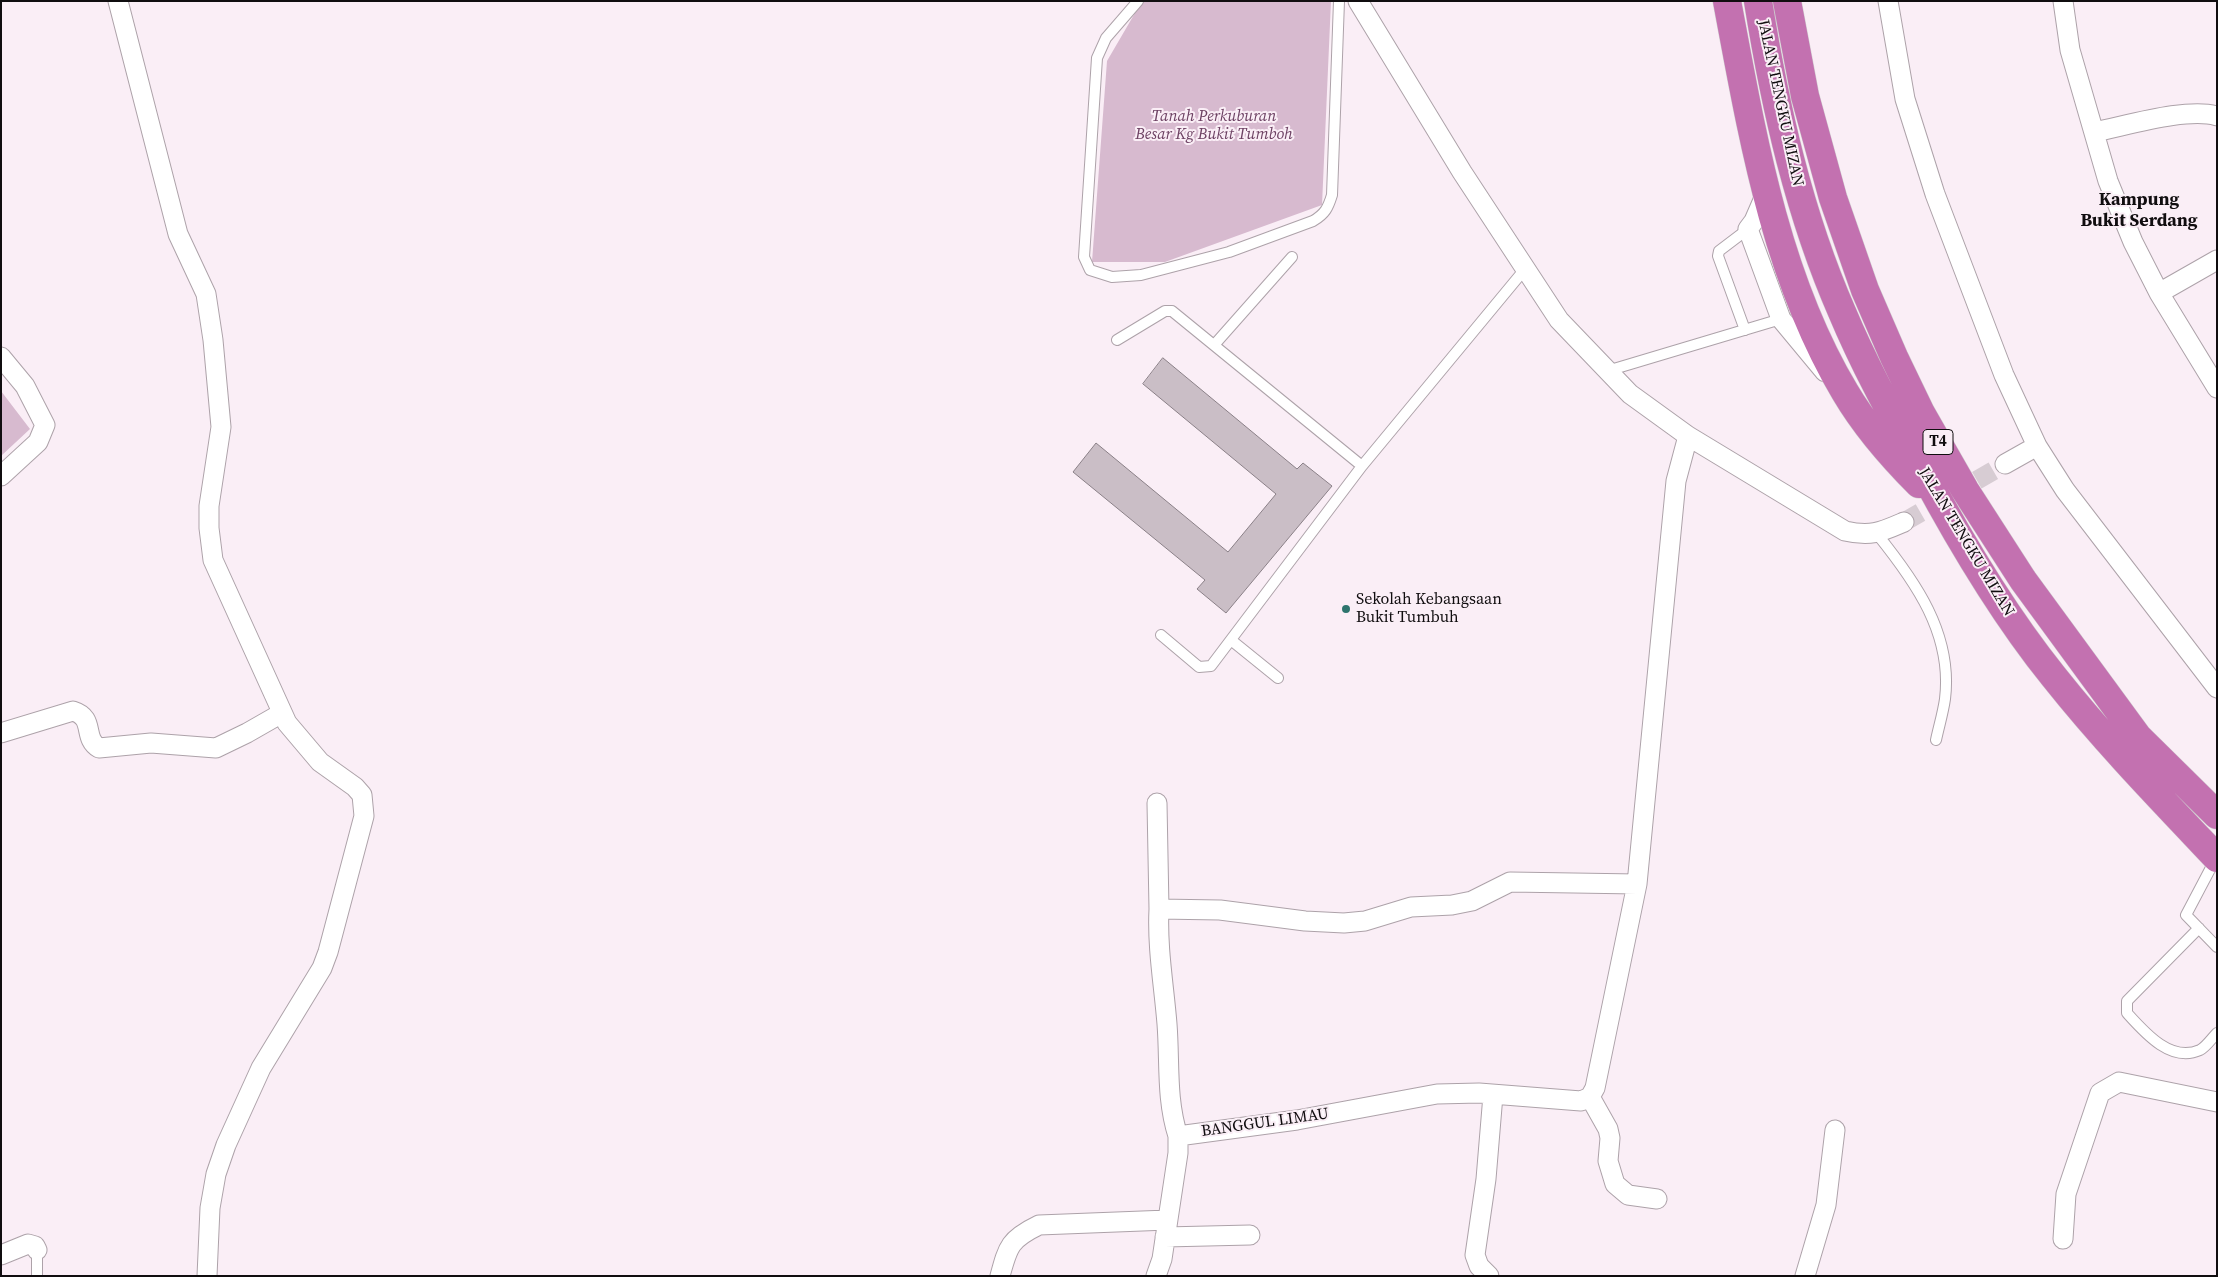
<!DOCTYPE html>
<html>
<head>
<meta charset="utf-8">
<style>
	body { margin:0 }
	#map { position:relative; width:2218px; height:1277px; overflow:hidden; background:#faeef6; font-family:"Source Serif 4",serif }
	canvas { display:block }
	.frame { position:absolute; inset:0; border:2px solid #100d0f; pointer-events:none }
</style>
</head>
<body>
<div id="map">
<canvas width="2218" height="1277"></canvas>
<div class="frame"></div>
</div>
<script>
const ctx = document.querySelector('canvas').getContext('2d');
ctx.lineJoin = 'round';
function fillPath(path, color) { ctx.fillStyle = color; ctx.fill(path, 'evenodd'); }
function trace(path, color, width, dash) { ctx.strokeStyle = color; ctx.lineWidth = width; ctx.lineCap = dash ? 'butt' : 'round'; ctx.setLineDash(dash || []); ctx.stroke(path); }
function write(font, color, halo, rows, align = 'center') {
  ctx.font = font + ' "Source Serif 4",serif'; ctx.lineWidth = 4; ctx.setLineDash([]); ctx.textBaseline = 'middle'; ctx.strokeStyle = halo; ctx.fillStyle = color; for (const [text, x, y, turn = 0] of rows) {
    ctx.save(); ctx.translate(x, y); ctx.rotate((+turn || 0) * Math.PI / 180); ctx.textAlign = isNaN(turn) ? turn : align; if (halo) ctx.strokeText(text, 0, 0); ctx.fillText(text, 0, 0); ctx.restore();
  }
}
fillPath(new Path2D(`
	M 1142,1 L 1331,1 L 1322,205 L 1165,262 L 1092,262 L 1107,61 Z
	M 1,391 L 30,429 L 1,456 Z`), '#d7bacf');
const building = new Path2D(`
	M 1163,358 L 1297,469 L 1303,463 L 1332,486 L 1226,613 L 1197,589 L 1205,580 L 1073,472 L 1096,443 L 1228,552 L 1276,494 L 1143,384 Z`);
fillPath(building, '#cabec6');
trace(building, '#8a8087', 1);
trace(new Path2D(`
	M 1904,522 L 2005,464`), '#d7ccd3', 19, [19, 9]);
const lane = new Path2D(`
	M 1138,1 L 1106,38 L 1097,58 L 1084,257 L 1090,270 L 1112,277 L 1141,275 L 1229,252 L 1313,221 C 1325,214 1328,208 1332,195 L 1339,1
	M 1745,330 L 1718,256 L 1719,251 L 1748,229
	M 1117,340 L 1165,311 L 1172,311 L 1362,466
	M 1215,344 L 1292,257
	M 1607,371 L 1781,319
	M 1877,534 C 1915,581 1953,634 1945,699 C 1943,713 1939,726 1936,740
	M 1161,635 L 1199,667 L 1211,666 L 1362,466 L 1525,269
	M 1231,640 L 1278,678
	M 2216,858 L 2186,915 L 2217,947
	M 2199,928 L 2127,1001 L 2127,1013 C 2145,1033 2171,1063 2200,1050 C 2206,1047 2212,1038 2217,1033
	M 37,1276 L 37,1250`);
const street = new Path2D(`
	M 118,1 L 178,234 L 206,294 L 213,340 L 221,427 L 209,506 L 209,528 L 213,560 L 287,723 L 320,762 L 355,787 L 362,795 L 364,816 L 328,952 L 322,968 L 261,1068 L 226,1145 L 216,1174 L 210,1208 L 207,1276
	M 1358,1 L 1462,172 L 1559,320 L 1630,394 L 1688,436 L 1845,531 C 1871,537 1881,532 1904,522
	M 1888,1 L 1905,99 L 1935,194 L 2004,375 L 2037,446 L 2065,490 L 2217,688
	M 2063,1 L 2070,50 L 2108,181 L 2133,242 L 2159,293 L 2217,388
	M 2094,132 C 2126,126 2187,107 2217,116
	M 1767,191 L 1754,221 L 1748,229 L 1781,319 L 1825,372
	M 2159,293 L 2217,260
	M 1,357 L 25,386 L 45,425 L 38,442 L 1,476
	M 2005,464 L 2037,446
	M 1,733 L 73,711 C 96,718 82,738 99,748 L 151,743 L 216,748 L 247,733 L 282,713
	M 1157,803 L 1159,909 L 1220,910 L 1305,921 L 1344,923 L 1365,921 L 1411,907 L 1452,905 L 1472,901 L 1510,882 L 1637,884
	M 1159,909 C 1157,948 1164,986 1167,1024 C 1170,1062 1166,1099 1178,1136
	M 1590,1097 L 1608,1129 L 1610,1138 L 1608,1161 L 1615,1184 L 1628,1195 L 1657,1199
	M 1165,1237 L 1250,1235
	M 2063,1239 L 2066,1194 L 2100,1093 L 2119,1082 L 2217,1102
	M 1,1255 L 28,1244 L 35,1246 L 37,1250
	M 1000,1276 C 1008,1246 1010,1239 1039,1225 L 1168,1220
	M 1156,1276 L 1162,1259 L 1178,1153 L 1178,1136 L 1297,1120 L 1437,1094 L 1479,1093 L 1581,1101 L 1590,1097 L 1595,1088 L 1637,884 L 1676,481 L 1688,436
	M 1489,1276 L 1479,1266 L 1475,1255 L 1486,1179 L 1493,1095
	M 1805,1276 L 1826,1205 L 1835,1130`);
const highway = new Path2D(`
	M 1727,1 C 1752,134 1775,275 1845,392 C 1865,426 1891,456 1919,484
	M 1758,1 C 1775,107 1799,214 1842,312 C 1865,367 1894,419 1923,472 C 1961,543 2003,614 2054,677 C 2104,740 2161,799 2217,858
	M 1787,1 L 1805,96 L 1833,198 L 1865,290 L 1894,357 L 1921,413 L 1965,490 L 2023,580 L 2138,737 L 2217,815`);
trace(lane, '#ada2a9', 12);
trace(street, '#ada2a9', 21);
trace(highway, '#cfcfcf', 29);
trace(lane, '#fff', 10);
trace(street, '#fff', 19);
trace(highway, '#c371b0', 28);
for (const [x, y, r, color] of [
	[1346,609,5,"#2d746d"]
]) { const dot = new Path2D(); dot.arc(x, y, r, 0, 2 * Math.PI); ctx.fillStyle = color; ctx.fill(dot); trace(dot, '#faeef6', 2); }
for (const [x, y, w] of [
	[1938,442,30]
]) { const box = new Path2D(); box.roundRect(x - w / 2, y - 12.5, w, 25, 4); ctx.fillStyle = '#faeef6'; ctx.fill(box); trace(box, '#100d0f', 1); }
write('bold 15px', '#100d0f', null, [
	["T4",1938,442]
]);
write('16px', '#100d0f', '#faeef6', [
	["JALAN TENGKU MIZAN",1780,103,78],
	["JALAN TENGKU MIZAN",1966,542,59],
	["BANGGUL LIMAU",1265,1123,-8]
]);
write('italic 16px', '#6d4163', '#faeef6', [
	["Tanah Perkuburan",1214,117],
	["Besar Kg Bukit Tumboh",1214,135]
]);
write('16px', '#100d0f', '#faeef6', [
	["Sekolah Kebangsaan",1356,600],
	["Bukit Tumbuh",1356,618]
], 'left');
write('bold 18px', '#100d0f', '#faeef6', [
	["Kampung",2139,200],
	["Bukit Serdang",2139,221]
]);
</script>
</body>
</html>
